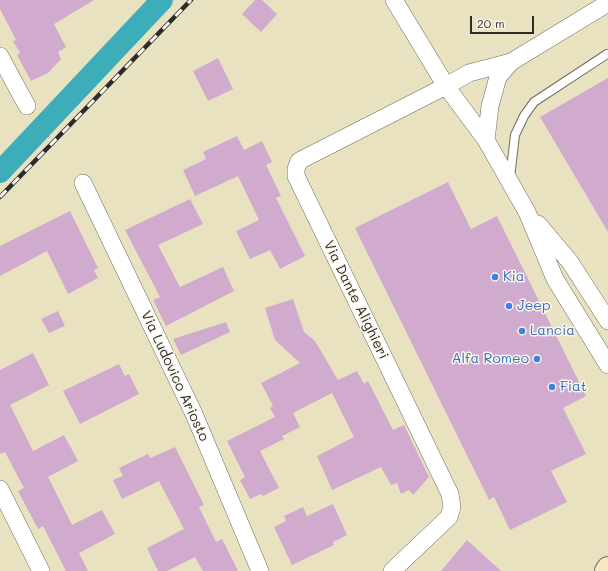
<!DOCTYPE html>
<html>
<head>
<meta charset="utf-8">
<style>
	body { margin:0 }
	#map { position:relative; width:608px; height:571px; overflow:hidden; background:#e9e2c1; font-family:Mali,sans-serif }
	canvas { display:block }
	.scale { position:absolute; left:470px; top:16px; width:64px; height:18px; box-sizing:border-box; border:2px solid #2b2b2b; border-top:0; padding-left:5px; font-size:12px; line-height:14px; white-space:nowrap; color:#2b2b2b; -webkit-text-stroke:3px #fbf7ec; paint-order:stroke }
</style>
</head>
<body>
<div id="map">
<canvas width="608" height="571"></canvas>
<div class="scale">20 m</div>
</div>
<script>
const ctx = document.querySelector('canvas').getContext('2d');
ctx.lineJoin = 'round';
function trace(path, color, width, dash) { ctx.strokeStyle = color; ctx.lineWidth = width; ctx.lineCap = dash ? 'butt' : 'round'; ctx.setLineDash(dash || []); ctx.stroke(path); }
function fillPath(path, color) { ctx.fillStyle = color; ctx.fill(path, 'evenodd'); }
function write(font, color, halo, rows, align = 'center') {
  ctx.font = font + ' Mali,sans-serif'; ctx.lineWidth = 3; ctx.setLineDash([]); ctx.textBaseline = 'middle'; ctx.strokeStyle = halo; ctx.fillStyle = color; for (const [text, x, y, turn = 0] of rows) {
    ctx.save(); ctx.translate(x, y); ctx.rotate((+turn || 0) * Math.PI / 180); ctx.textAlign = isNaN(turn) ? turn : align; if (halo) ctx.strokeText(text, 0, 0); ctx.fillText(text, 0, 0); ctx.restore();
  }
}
trace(new Path2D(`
	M 0,172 L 162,0`), '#3dadba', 22);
fillPath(new Path2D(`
	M 0,0 L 94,0 L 54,24 L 66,47 L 58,52 L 61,59 L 48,73 L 31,81 L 17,55 L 20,53 L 13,41 L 16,40 L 0,9 Z
	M 255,0 L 262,0 L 277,14 L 261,32 L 242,14 Z
	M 218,58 L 233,89 L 208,101 L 193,71 Z
	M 608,78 L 608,232 L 540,117 Z
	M 237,136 L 244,150 L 262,141 L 272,162 L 266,165 L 281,196 L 276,198 L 305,256 L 280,269 L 270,250 L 250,259 L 236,231 L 259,220 L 238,176 L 195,196 L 183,170 L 206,159 L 203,152 Z
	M 448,182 L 471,229 L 497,216 L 586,396 L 563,408 L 586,454 L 551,471 L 567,502 L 510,530 L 494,497 L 489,500 L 355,228 Z
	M 190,199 L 203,224 L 158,245 L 180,287 L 223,267 L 234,291 L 166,326 L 153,300 L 160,297 L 125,230 Z
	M 70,211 L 98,268 L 94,270 L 98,278 L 68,294 L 47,251 L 0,276 L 0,246 Z
	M 293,299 L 304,332 L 315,341 L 338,380 L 357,371 L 364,384 L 368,381 L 393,430 L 404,425 L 429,477 L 413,495 L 409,490 L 401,494 L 397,483 L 391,485 L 381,467 L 332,490 L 317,456 L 354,437 L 332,393 L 293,413 L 300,427 L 282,436 L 284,439 L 260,451 L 279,488 L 263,496 L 261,494 L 250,499 L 240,480 L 245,477 L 227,441 L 275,417 L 270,408 L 273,406 L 261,383 L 300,363 L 275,340 L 265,308 Z
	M 58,311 L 65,326 L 49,333 L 41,319 Z
	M 226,322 L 230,332 L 181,355 L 173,339 Z
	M 33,353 L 49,385 L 10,405 L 33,451 L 64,435 L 78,461 L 48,477 L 72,525 L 102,510 L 115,534 L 79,553 L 88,571 L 66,571 L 43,526 L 38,529 L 18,491 L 24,488 L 5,452 L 0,454 L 0,370 Z
	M 119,364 L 125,376 L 129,374 L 139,394 L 80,424 L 63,391 Z
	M 175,447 L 204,505 L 199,507 L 216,542 L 222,539 L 238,571 L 203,571 L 195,557 L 167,571 L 158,571 L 147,548 L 184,529 L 159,481 L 122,499 L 113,480 L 123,476 L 119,468 L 148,454 L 150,458 Z
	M 333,504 L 347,535 L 333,542 L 334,545 L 292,565 L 274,527 L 286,521 L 284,516 L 303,507 L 307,516 Z
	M 467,540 L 501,571 L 441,571 Z`), '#d0abce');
const service = new Path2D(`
	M 510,178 L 515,135 L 524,116 L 534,102 L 607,54`);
const minor = new Path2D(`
	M 394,0 L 446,86 L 486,140 L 527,212 L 555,279 L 608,365
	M 0,56 L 27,106
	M 486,140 L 490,106 L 498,77 L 511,62
	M 83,183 L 194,414 L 260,571
	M 538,224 L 570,262 L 608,321
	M 0,489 L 41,571
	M 392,571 L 449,517 L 452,507 L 450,494 L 296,176 L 296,169 L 299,161 L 446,86 L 469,73 L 511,62 L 608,3`);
const secondary = new Path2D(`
	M 606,571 L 608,568`);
trace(service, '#6e6b60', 10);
trace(minor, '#6e6b60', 18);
trace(secondary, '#6e6b60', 24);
trace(service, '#fff', 8);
trace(minor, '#fff', 17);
trace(secondary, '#f9e7c3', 22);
const rail = new Path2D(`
	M 0,197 L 191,0`);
trace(rail, '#2b2b2b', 4.5);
trace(rail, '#fbf7ec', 3, [9]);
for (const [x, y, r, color] of [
	[495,277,4,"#3f7fe0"],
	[509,306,4,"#3f7fe0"],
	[522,331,4,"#3f7fe0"],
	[537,359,4,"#3f7fe0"],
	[552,387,4,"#3f7fe0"]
]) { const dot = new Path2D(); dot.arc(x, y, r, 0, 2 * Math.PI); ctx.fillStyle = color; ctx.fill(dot); trace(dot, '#fbf7ec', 1.5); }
write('14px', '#366cbe', '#fbf7ec', [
	["Kia",503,277],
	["Jeep",517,306],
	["Lancia",530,331],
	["Alfa Romeo",529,359,"right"],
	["Fiat",560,387]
], 'left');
write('14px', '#2b2b2b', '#fbf7ec', [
	["Via Dante Alighieri",356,300,64],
	["Via Ludovico Ariosto",175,376,65]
]);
</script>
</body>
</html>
